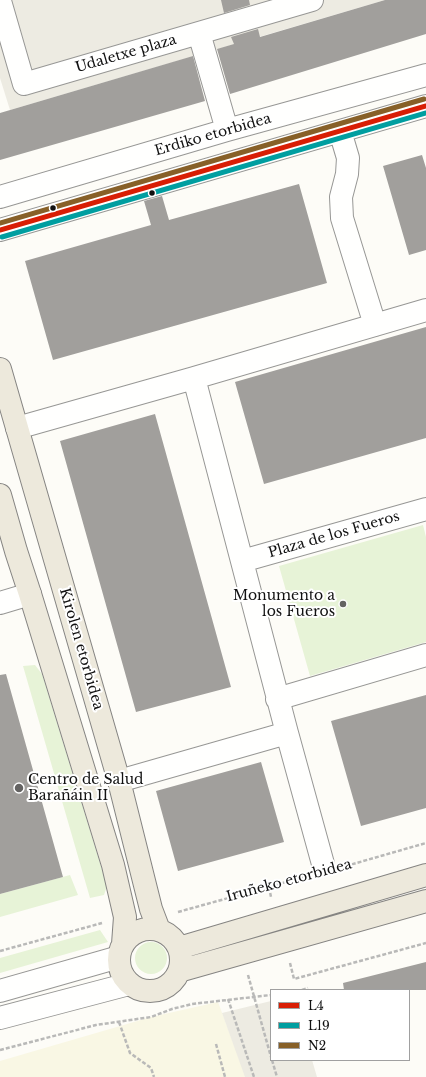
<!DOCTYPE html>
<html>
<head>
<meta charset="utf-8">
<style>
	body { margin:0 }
	#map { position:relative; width:426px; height:1077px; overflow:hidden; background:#fdfcf7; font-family:"Libre Baskerville",serif }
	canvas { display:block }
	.legend { position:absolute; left:270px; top:989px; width:140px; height:72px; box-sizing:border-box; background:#fff; border:1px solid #a0a0a0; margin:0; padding:5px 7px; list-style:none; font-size:12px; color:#111 }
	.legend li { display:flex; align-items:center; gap:8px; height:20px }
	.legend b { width:20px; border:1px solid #a0a0a0 }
</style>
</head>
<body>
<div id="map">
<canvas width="426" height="1077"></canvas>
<ul class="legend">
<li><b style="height:5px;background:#d81e05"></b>L4</li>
<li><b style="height:5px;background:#009ea0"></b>L19</li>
<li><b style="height:5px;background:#876028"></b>N2</li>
</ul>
</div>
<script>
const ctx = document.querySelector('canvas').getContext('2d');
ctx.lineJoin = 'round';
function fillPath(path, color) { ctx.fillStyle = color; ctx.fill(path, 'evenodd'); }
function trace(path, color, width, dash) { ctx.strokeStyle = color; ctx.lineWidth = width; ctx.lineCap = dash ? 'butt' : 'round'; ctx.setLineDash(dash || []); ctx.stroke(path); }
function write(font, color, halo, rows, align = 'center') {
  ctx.font = font + ' "Libre Baskerville",serif'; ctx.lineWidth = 4; ctx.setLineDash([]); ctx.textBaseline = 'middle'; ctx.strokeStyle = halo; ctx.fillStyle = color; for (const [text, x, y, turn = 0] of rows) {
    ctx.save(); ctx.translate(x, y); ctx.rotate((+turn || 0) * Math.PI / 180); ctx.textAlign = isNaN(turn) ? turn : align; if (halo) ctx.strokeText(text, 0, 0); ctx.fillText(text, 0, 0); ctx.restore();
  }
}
fillPath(new Path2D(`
	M 218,1002 L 246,1077 L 0,1077 L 0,1061 L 151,1017 Z`), '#f9f7e4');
fillPath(new Path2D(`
	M 423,525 L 426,537 L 426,642 L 310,676 L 279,566 Z
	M 35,665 L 42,674 L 107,886 L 104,895 L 90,898 L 23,666 Z
	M 70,875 L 78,895 L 0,917 L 0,894 Z
	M 100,930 L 108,942 L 0,973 L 0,958 Z
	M135 958a16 16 0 1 1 32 0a16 16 0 1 1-32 0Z`), '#e7f3d7');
fillPath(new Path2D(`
	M 0,0 L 385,0 L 10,110 L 0,78 Z
	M 271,1001 L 271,1060 L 312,1060 L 317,1077 L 245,1077 L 222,1013 Z`), '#edebe2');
fillPath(new Path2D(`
	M 221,0 L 249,0 L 250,5 L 224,13 Z
	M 385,0 L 426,0 L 426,34 L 230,94 L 217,49 L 234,44 L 231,37 L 258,29 L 260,37 Z
	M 193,56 L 205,101 L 0,160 L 0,113 Z
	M 422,155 L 426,168 L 426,250 L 409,255 L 383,166 Z
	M 299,184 L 327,283 L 53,360 L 25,261 L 151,225 L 144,201 L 162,196 L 169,220 Z
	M 426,327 L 426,438 L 264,484 L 235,382 Z
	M 155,414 L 231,687 L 136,712 L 60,441 Z
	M 6,674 L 63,877 L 0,894 L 0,675 Z
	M 426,695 L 426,808 L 361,826 L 331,721 Z
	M 261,762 L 284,842 L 178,871 L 156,791 Z
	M 426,962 L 426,990 L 344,990 L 343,983 Z`), '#a19f9c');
const minor = new Path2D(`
	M 0,1 L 24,84 L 312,0
	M 201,40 L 227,130
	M 340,131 L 348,158 L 347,174 L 341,197 L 342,218 L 375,325
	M 0,197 L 227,130 L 426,75
	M 0,230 L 426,106
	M 194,378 L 426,310
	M 17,428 L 194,378 L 287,733
	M 242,561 L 426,509
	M 0,603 L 30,594
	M 277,699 L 426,655
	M 119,781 L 287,733 L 323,864
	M 0,991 L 119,957
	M 0,1018 L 129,984`);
const major = new Path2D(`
	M 0,369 L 119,781 L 151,909 L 159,930
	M 0,495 L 16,551 L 30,594 L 113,865 L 125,917 L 123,944
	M119 960a31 31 0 1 1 62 0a31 31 0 1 1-62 0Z
	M 179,948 L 426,875
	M 179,971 L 426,901`);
trace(minor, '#979795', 24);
trace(major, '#858482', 24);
trace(new Path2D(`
	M 346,866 L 426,843
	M 269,887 L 271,897
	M 178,912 L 304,877
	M 0,951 L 102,923
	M 290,963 L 294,979 L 426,943
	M 248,975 L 271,1057
	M 302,990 L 308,988
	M 228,999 L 254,1077
	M 119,1022 L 130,1053 L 151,1068 L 154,1077
	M 216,1044 L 225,1077
	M 0,1050 L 96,1025 L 151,1017 L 172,1009 L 192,1004 L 271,995
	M 272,1060 L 277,1077`), '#b9b9b8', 2.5, [4, 2]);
trace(minor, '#fffffe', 22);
trace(major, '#ede9dc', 22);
trace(new Path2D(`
	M 0,230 L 426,106`), '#d81e05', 5);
trace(new Path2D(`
	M 2,237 L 426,113`), '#009ea0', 5);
trace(new Path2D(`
	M 0,223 L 424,99`), '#876028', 5);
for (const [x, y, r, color] of [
	[152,193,3.5,"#111"],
	[53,208,3.5,"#111"],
	[343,604,4,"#646362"],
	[19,788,5,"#646362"]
]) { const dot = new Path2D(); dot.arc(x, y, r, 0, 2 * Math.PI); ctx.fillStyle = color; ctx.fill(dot); trace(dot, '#fff', 1.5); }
write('14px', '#111', '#fff', [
	["Udaletxe plaza",126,54,-16],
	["Erdiko etorbidea",213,135,-16],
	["Plaza de los Fueros",334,535,-16],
	["Kirolen etorbidea",81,649,74],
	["Iruñeko etorbidea",289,881,-15]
]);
write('14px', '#111', '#fff', [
	["Monumento a",335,596],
	["los Fueros",335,612],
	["Centro de Salud",28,780,"left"],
	["Barañáin II",28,796,"left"]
], 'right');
</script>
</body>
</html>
